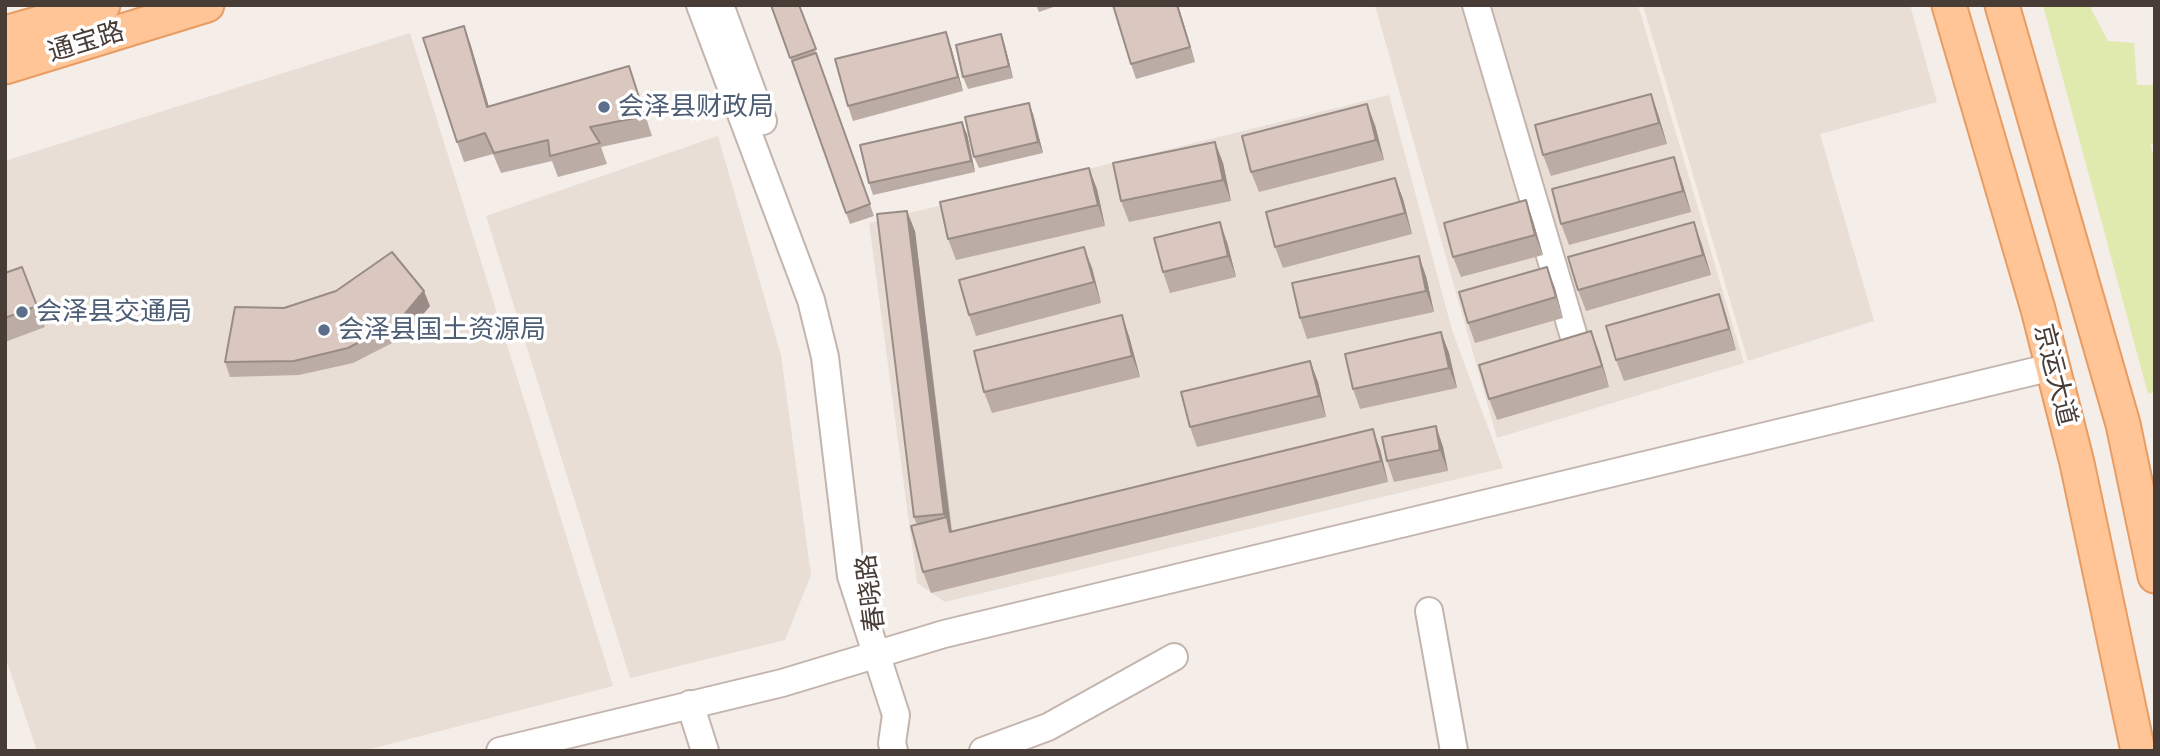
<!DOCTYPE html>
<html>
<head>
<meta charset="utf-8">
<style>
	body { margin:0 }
	#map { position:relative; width:2160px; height:756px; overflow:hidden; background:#f4ede8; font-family:Mulish,sans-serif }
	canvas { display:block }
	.frame { position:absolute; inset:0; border:7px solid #483c36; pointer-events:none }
</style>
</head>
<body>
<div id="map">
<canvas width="2160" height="756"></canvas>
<div class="frame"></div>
</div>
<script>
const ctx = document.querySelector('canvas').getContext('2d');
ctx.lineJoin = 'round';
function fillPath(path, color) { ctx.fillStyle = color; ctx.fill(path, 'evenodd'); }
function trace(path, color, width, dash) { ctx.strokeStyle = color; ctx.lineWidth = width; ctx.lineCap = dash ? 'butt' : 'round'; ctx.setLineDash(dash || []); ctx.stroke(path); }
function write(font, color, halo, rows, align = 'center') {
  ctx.font = font + ' Mulish,"Noto Sans SC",sans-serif'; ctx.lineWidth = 7; ctx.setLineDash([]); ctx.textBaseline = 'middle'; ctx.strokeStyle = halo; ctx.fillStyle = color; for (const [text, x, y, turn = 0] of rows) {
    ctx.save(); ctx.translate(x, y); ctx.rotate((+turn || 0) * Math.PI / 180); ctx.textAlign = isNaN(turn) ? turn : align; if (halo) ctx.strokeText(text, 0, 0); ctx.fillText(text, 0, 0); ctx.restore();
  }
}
fillPath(new Path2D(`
	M 1375,5 L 1638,5 L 1744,363 L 1497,438 Z
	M 1643,5 L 1910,5 L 1937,102 L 1820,134 L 1874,321 L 1748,361 Z
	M 410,33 L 613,686 L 363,751 L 37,751 L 5,656 L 5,161 Z
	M 1389,95 L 1452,330 L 1503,468 L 945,602 L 917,583 L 869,223 Z
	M 718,136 L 781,355 L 811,575 L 785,640 L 630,678 L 486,216 Z`), '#e9ded6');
fillPath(new Path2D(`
	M 2043,5 L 2089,5 L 2108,41 L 2134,43 L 2137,85 L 2153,85 L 2155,143 L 2150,145 L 2155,160 L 2155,392 L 2148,394 Z`), '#e0eaaf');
const minor = new Path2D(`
	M 700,5 L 811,300 L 825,357 L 851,576 L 896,715 L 892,743 L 894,751
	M 720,5 L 763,121
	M 1476,5 L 1574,337
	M 1429,611 L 1454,751
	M 690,704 L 705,751
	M 500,751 L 782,683 L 944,634 L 2052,367
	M 983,751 L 1048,727 L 1174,657`);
const major = new Path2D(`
	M 1949,5 L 2038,309 L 2077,463 L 2138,751
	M 2002,5 L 2123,424 L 2155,576
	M 5,33 L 103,5
	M 5,67 L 207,5`);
trace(minor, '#c3b5ad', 30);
trace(major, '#e89c62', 37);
trace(minor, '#fff', 26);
trace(major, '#ffc596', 33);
fillPath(new Path2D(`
	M 770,5 L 799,5 L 874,216 L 850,224 L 795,70 Z
	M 1036,5 L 1059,5 L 1039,12 Z
	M 1178,5 L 1195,62 L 1136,79 L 1131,64 Z
	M 464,26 L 471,46 L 489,107 L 636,87 L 652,136 L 601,147 L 607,164 L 558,177 L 552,161 L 501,173 L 493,154 L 464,162 L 457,142 Z
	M 1001,34 L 1005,46 L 1013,78 L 968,89 L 963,77 Z
	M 951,47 L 963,91 L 853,121 L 848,106 Z
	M 1651,94 L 1658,114 L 1667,144 L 1551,176 L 1543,155 Z
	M 1033,114 L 1043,153 L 979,168 L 974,157 Z
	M 1375,125 L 1384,160 L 1259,192 L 1251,172 Z
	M 967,134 L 975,172 L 873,195 L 869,183 Z
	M 1215,142 L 1223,163 L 1231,201 L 1129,222 L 1121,201 Z
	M 1395,178 L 1403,199 L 1412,234 L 1283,268 L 1275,247 Z
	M 1681,178 L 1691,212 L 1569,245 L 1561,224 Z
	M 1097,189 L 1105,226 L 956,260 L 948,239 Z
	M 1526,200 L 1533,221 L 1543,255 L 1461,277 L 1453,257 Z
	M 915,231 L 952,531 L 1380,449 L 1388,482 L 931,593 L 923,572 L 917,525 L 914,517 Z
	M 1227,242 L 1236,277 L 1170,293 L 1163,272 Z
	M 1701,242 L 1711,275 L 1586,311 L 1578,290 Z
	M 22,267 L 45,327 L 5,342 L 5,273 Z
	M 1547,267 L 1563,318 L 1475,343 L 1468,323 Z
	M 1092,268 L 1101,303 L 976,336 L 969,315 Z
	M 1426,276 L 1434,312 L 1307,339 L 1300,318 Z
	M 1719,294 L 1726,315 L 1736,350 L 1624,381 L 1616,360 Z
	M 430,306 L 404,337 L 353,363 L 299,375 L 230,377 L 225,362 L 284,308 Z
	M 1441,332 L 1449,353 L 1457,388 L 1360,409 L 1353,389 Z
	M 1129,336 L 1140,377 L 992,413 L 984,392 Z
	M 1599,352 L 1609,387 L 1497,420 L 1489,399 Z
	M 1310,361 L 1318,382 L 1326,417 L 1197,447 L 1190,427 Z
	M 1436,426 L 1443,447 L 1448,471 L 1394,482 L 1387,461 Z`), '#bbaca5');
fillPath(new Path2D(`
	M 1177,5 L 1178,5 L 1195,62 L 1190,47 Z
	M 464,26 L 471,46 L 495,128 L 487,107 Z
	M 946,32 L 951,47 L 963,91 L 958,77 Z
	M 1001,34 L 1005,46 L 1013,78 L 1009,66 Z
	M 1651,94 L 1658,114 L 1667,144 L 1659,123 Z
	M 1029,103 L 1033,114 L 1043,153 L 1038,142 Z
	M 1367,104 L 1375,125 L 1384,160 L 1376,140 Z
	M 962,122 L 967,134 L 975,172 L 971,161 Z
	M 1215,142 L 1223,163 L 1231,201 L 1223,180 Z
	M 1674,157 L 1681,178 L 1691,212 L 1683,191 Z
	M 1089,168 L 1097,189 L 1105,226 L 1098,205 Z
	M 1395,178 L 1403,199 L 1412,234 L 1405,213 Z
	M 1526,200 L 1533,221 L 1543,255 L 1535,235 Z
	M 907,211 L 915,231 L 951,529 L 958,552 L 944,514 Z
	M 1220,222 L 1227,242 L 1236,277 L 1228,256 Z
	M 1694,222 L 1701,242 L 1711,275 L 1703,255 Z
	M 1084,247 L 1092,268 L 1101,303 L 1094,282 Z
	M 1419,256 L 1426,276 L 1434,312 L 1426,291 Z
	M 1547,267 L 1555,288 L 1563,318 L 1556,297 Z
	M 424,291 L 430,306 L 404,337 L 398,322 Z
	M 1719,294 L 1726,315 L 1736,350 L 1729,329 Z
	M 1122,315 L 1129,336 L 1140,377 L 1132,356 Z
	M 1591,331 L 1599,352 L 1609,387 L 1602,366 Z
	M 1441,332 L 1449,353 L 1457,388 L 1449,368 Z
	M 1310,361 L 1318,382 L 1326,417 L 1319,396 Z
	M 1436,426 L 1443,447 L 1448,471 L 1440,450 Z
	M 1373,429 L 1380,449 L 1388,482 L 1381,461 Z`), '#998c86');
const building = new Path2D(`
	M 771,5 L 799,5 L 816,49 L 790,58 Z
	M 1113,5 L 1177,5 L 1190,47 L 1131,64 Z
	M 464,26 L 487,107 L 629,66 L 645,116 L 590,127 L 600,143 L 550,156 L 548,140 L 494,153 L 485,133 L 457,142 L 423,38 Z
	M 946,32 L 958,77 L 848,106 L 835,59 Z
	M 1001,34 L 1009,66 L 963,77 L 956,45 Z
	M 816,53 L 870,204 L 846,213 L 792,61 Z
	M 1651,94 L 1659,123 L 1543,155 L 1535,125 Z
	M 1029,103 L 1038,142 L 974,157 L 965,117 Z
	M 1367,104 L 1376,140 L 1251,172 L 1242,136 Z
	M 962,122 L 971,161 L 869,183 L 860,145 Z
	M 1215,142 L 1223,180 L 1121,201 L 1113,163 Z
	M 1674,157 L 1683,191 L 1561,224 L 1552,189 Z
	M 1089,168 L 1098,205 L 948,239 L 940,202 Z
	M 1395,178 L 1405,213 L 1275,247 L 1266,212 Z
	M 1526,200 L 1535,235 L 1453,257 L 1444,223 Z
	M 907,211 L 944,514 L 914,517 L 877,214 Z
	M 1220,222 L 1228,256 L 1163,272 L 1154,238 Z
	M 1694,222 L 1703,255 L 1578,290 L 1568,257 Z
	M 1084,247 L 1094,282 L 969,315 L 959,280 Z
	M 392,252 L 424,291 L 398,322 L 348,348 L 294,361 L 225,362 L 235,307 L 284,308 L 336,291 Z
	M 1419,256 L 1426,291 L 1300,318 L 1292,283 Z
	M 22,267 L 37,306 L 5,318 L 5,273 Z
	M 1547,267 L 1556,297 L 1468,323 L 1459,292 Z
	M 1719,294 L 1729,329 L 1616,360 L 1606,326 Z
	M 1122,315 L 1132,356 L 984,392 L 974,351 Z
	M 1591,331 L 1602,366 L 1489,399 L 1479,365 Z
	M 1441,332 L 1449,368 L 1353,389 L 1345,354 Z
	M 1310,361 L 1319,396 L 1190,427 L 1181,392 Z
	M 1436,426 L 1440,450 L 1387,461 L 1382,437 Z
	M 1373,429 L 1381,461 L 923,572 L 911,526 L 947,517 L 950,532 Z`);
fillPath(building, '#dac8c0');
trace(building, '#998c86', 2);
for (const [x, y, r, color] of [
	[604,107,7,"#5c6f8a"],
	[22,312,7,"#5c6f8a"],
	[324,330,7,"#5c6f8a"]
]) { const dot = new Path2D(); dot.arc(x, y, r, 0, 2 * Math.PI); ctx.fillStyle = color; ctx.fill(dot); trace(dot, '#fff', 2.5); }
write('26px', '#483c36', '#fff', [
	["通宝路",86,42,-17],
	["京运大道",2055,375,76],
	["春晓路",871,593,-97]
]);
write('26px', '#4e5e75', '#fff', [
	["会泽县财政局",618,107],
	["会泽县交通局",36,312],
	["会泽县国土资源局",338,330]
], 'left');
</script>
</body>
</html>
